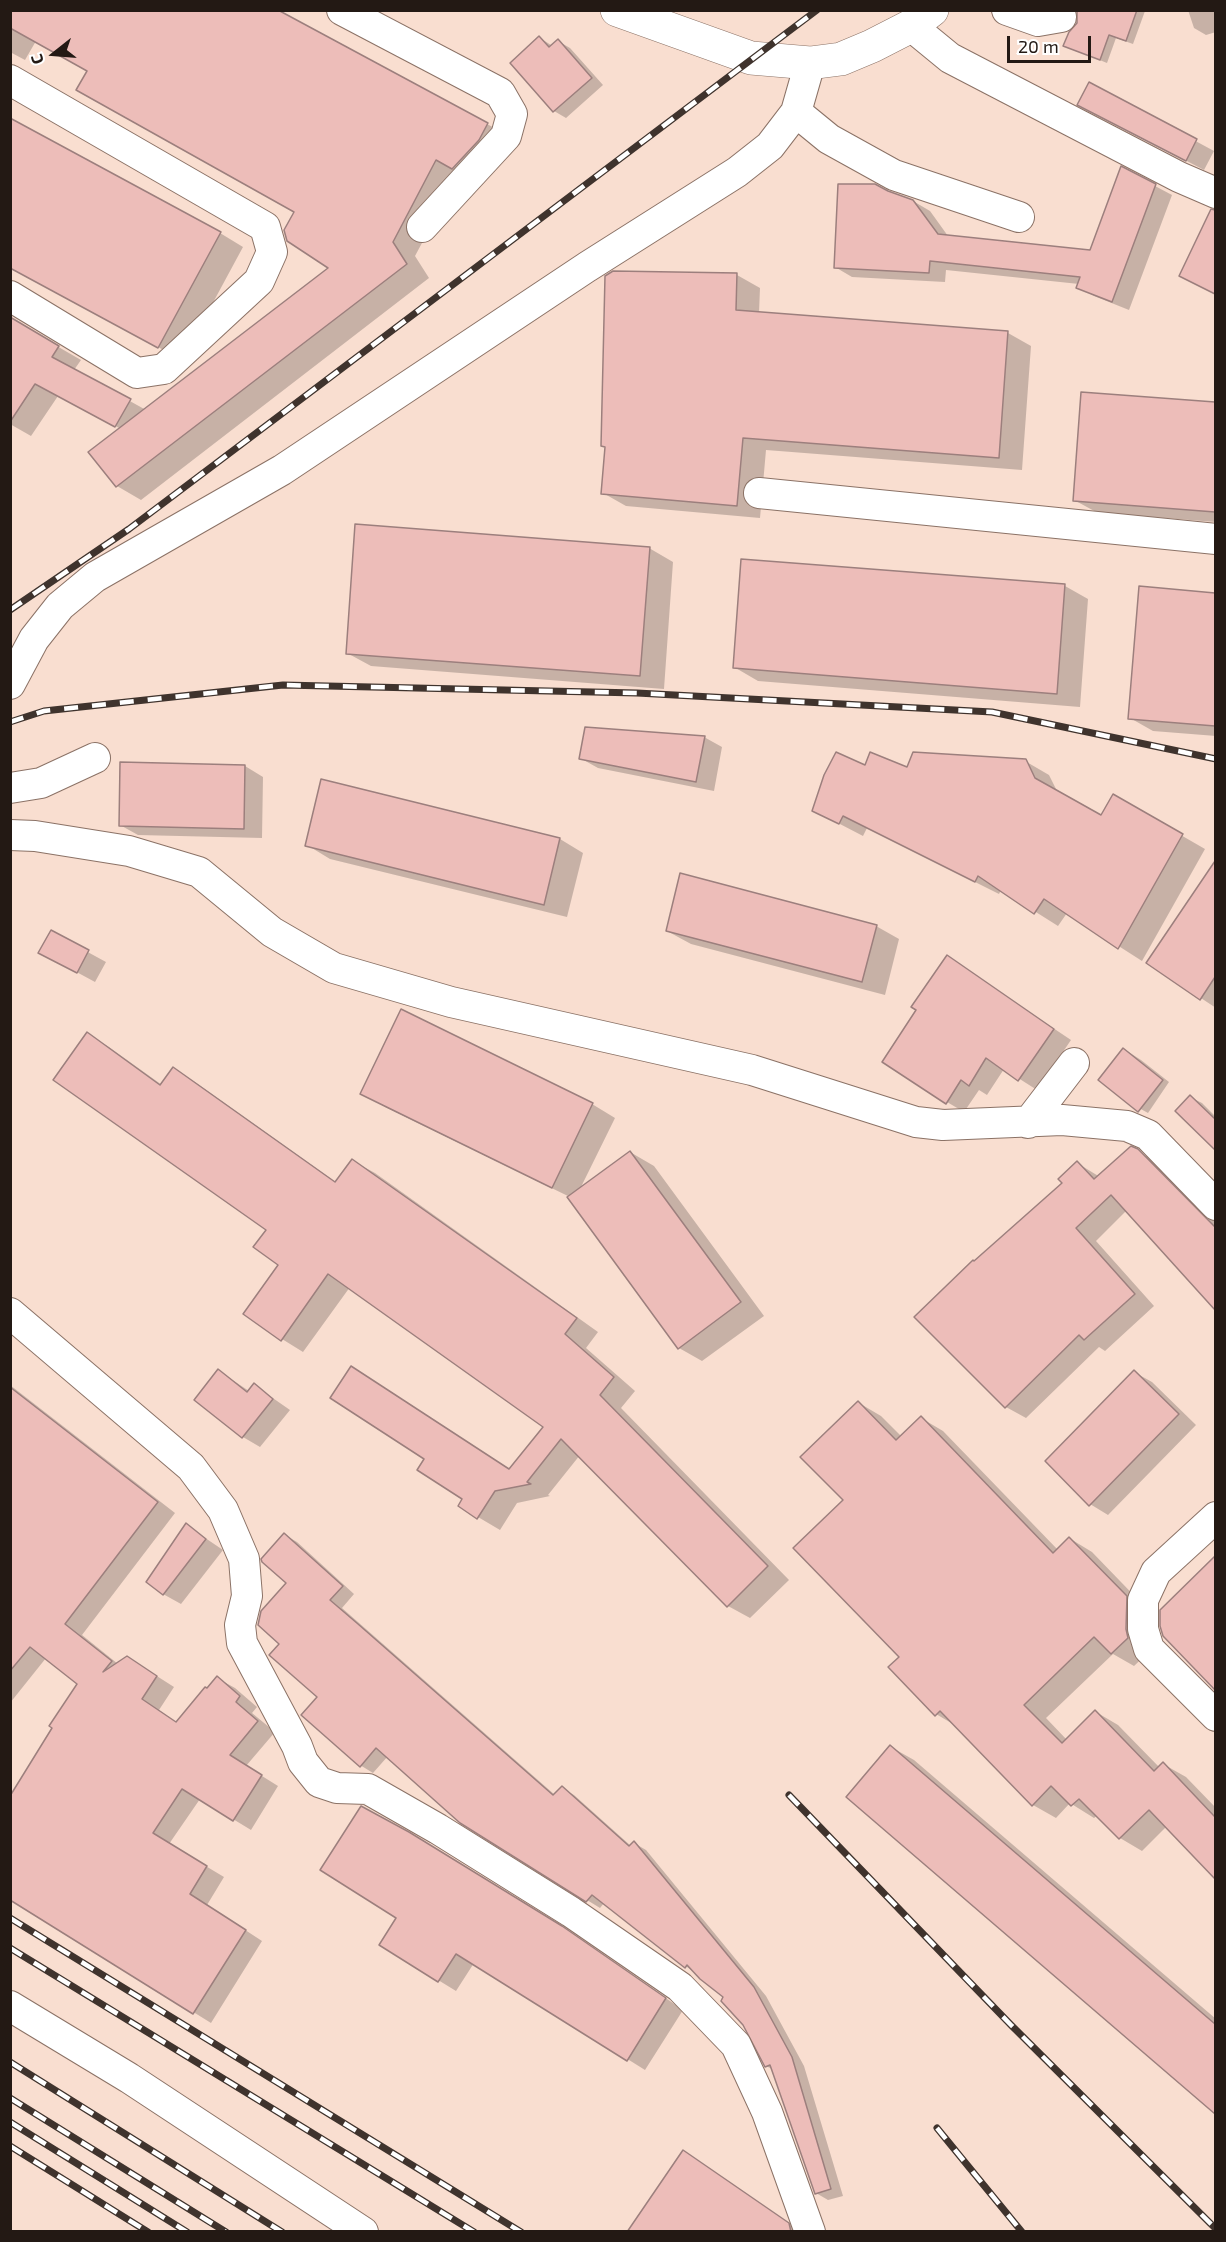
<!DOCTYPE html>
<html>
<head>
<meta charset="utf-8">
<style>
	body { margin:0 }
	#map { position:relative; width:1226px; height:2242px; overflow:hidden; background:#f9ded0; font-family:"Exo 2",sans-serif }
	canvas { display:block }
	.frame { position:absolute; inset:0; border:12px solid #231914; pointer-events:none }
	.north { position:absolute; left:24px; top:24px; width:60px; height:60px; -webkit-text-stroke:4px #fff; paint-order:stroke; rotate:253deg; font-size:16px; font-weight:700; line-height:24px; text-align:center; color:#231914 }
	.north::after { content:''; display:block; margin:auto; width:21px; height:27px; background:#231914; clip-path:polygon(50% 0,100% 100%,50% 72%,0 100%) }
	.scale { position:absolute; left:1007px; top:36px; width:84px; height:27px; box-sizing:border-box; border:3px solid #231914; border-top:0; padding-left:8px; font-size:18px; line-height:21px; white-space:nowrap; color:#231914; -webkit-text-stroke:4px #fff; paint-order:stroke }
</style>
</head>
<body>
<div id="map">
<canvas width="1226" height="2242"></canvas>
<div class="frame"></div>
<div class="north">С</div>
<div class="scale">20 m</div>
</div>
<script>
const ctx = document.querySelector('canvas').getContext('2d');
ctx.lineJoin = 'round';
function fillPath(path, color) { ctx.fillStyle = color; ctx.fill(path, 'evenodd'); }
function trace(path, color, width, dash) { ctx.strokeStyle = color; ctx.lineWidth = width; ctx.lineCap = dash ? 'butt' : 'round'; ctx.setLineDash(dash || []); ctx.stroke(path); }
fillPath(new Path2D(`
	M 10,10 L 487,124 L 511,137 L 460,172 L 415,256 L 429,278 L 141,500 L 117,486 L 90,452 L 121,429 L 58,396 L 31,436 L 10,424 L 10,319 L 81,360 L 74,370 L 146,410 L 331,267 L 295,212 L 89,71 L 36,41 L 25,60 L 10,52 Z
	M 1078,10 L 1145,11 L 1133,44 L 1116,38 L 1107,63 L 1065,46 L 1079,23 Z
	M 1188,10 L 1216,10 L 1216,32 L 1206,35 L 1194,28 Z
	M 540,38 L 551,45 L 558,41 L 570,48 L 603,85 L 566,118 L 554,111 L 512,63 Z
	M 1090,84 L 1214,151 L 1204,170 L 1097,114 Z
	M 1155,186 L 1172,195 L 1129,310 L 1094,296 L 1078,287 L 1079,284 L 946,270 L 945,282 L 852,277 L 835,267 L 913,201 L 930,211 L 948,236 L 1091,251 Z
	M 1208,219 L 1216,223 L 1216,294 L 1181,275 Z
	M 220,233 L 243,247 L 182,360 L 10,267 Z
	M 737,275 L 760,288 L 759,313 L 1008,333 L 1031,346 L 1022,470 L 766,450 L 760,518 L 626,506 L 603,493 L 607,448 L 602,446 Z
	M 1083,394 L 1216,404 L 1216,522 L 1098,513 L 1074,500 Z
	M 649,548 L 673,562 L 664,689 L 371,666 L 347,653 Z
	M 1065,586 L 1088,599 L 1080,707 L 758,681 L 734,667 Z
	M 1140,588 L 1216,594 L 1216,736 L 1153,731 L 1130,718 Z
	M 704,737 L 722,747 L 714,791 L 598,768 L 580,758 Z
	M 1025,761 L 1049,775 L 1058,793 L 1101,818 L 1113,796 L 1205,849 L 1142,961 L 1067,913 L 1058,926 L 1001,890 L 999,894 L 867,828 L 863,836 L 813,810 L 866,767 L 908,769 Z
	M 245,766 L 263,777 L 262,838 L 138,835 L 120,825 Z
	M 560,839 L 583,853 L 567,917 L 330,859 L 307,845 Z
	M 1216,863 L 1216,1008 L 1148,963 Z
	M 876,926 L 899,939 L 885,995 L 691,944 L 667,931 Z
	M 51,932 L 106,962 L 95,982 L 58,962 Z
	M 947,957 L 1071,1040 L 1037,1090 L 1004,1069 L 987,1095 L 979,1090 L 964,1112 L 947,1102 L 918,1010 Z
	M 87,1034 L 109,1047 L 162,1085 L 173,1069 L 195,1082 L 337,1183 L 353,1161 L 375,1173 L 598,1332 L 586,1348 L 635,1391 L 621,1408 L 789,1580 L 750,1618 L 728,1606 L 580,1455 L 548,1495 L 550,1496 L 517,1503 L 500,1530 L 478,1517 L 464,1499 L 426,1459 L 351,1368 L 510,1470 L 545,1426 L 350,1287 L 303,1352 L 282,1339 L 280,1265 L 268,1230 Z
	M 1124,1049 L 1141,1060 L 1169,1082 L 1148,1113 L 1130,1103 Z
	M 362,1093 L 592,1104 L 615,1118 L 580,1189 L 630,1152 L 654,1166 L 764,1316 L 702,1361 L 679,1348 L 570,1197 L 385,1107 Z
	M 1190,1097 L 1202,1103 L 1216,1117 L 1216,1148 L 1177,1111 Z
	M 1137,1151 L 1159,1163 L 1216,1220 L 1216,1308 L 1127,1210 L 1096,1241 L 1154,1306 L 1105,1351 L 1099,1347 L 1026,1418 L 1006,1407 L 975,1263 L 1064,1183 L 1077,1163 L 1100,1177 Z
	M 219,1371 L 249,1391 L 254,1385 L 290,1410 L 260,1447 L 243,1437 Z
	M 1134,1372 L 1152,1382 L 1196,1425 L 1108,1515 L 1090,1504 Z
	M 10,1385 L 175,1513 L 82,1635 L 118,1664 L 127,1657 L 174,1687 L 159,1710 L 177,1723 L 217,1678 L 235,1688 L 257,1707 L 252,1713 L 275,1732 L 246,1766 L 278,1786 L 251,1830 L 200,1799 L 169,1844 L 224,1877 L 207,1905 L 262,1941 L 211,2023 L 10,1898 L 54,1728 L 79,1684 L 46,1658 L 10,1703 Z
	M 859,1403 L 881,1416 L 902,1437 L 921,1418 L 943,1431 L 1058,1550 L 1069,1538 L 1092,1552 L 1149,1611 L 1150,1651 L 1134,1666 L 1113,1654 L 1046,1718 L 1067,1740 L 1096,1712 L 1118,1725 L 1160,1768 L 1163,1764 L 1186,1777 L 1216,1808 L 1216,1877 L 1167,1826 L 1142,1851 L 1120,1838 L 1098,1815 L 1094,1818 L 1070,1803 L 1056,1818 L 1033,1805 L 958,1727 L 936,1714 L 901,1657 L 845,1500 Z
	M 186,1525 L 223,1550 L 181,1604 L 163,1594 Z
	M 285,1535 L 297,1542 L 354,1594 L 342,1608 L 555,1795 L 562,1788 L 574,1795 L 631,1846 L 634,1843 L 646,1850 L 766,1996 L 804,2066 L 843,2196 L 828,2200 L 816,2193 L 774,2070 L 766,2066 L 745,2024 L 726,1997 L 604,1903 L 600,1908 L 587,1900 L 388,1756 L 373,1773 L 360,1765 L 319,1697 L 281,1644 L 288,1583 Z
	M 1216,1558 L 1216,1688 L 1164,1635 L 1162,1611 Z
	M 891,1747 L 914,1760 L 1216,2019 L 1216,2112 L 848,1797 Z
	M 580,1939 L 683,2010 L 645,2070 L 474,1963 L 456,1991 L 381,1945 Z
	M 683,2152 L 786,2221 L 807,2232 L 629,2232 Z`), '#0003');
const building = new Path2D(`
	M 10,10 L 278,10 L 488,123 L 479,140 L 452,169 L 436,160 L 393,242 L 407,264 L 116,487 L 88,452 L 328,268 L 287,241 L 284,230 L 294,212 L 76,90 L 87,71 L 10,28 Z
	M 1077,10 L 1137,10 L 1126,41 L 1109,35 L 1100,60 L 1063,46 L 1069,32 L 1077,23 Z
	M 539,36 L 549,47 L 558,39 L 592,78 L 553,112 L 510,63 Z
	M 1089,82 L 1197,139 L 1186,161 L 1077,105 Z
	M 10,118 L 221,232 L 158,348 L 10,268 Z
	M 1121,166 L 1156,184 L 1112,302 L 1076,288 L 1080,277 L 930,261 L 929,273 L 834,268 L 838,184 L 875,184 L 888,191 L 913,200 L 938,234 L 1090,250 Z
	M 1211,209 L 1215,210 L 1215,294 L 1179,276 Z
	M 613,271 L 737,273 L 736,310 L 1008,331 L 999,458 L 743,438 L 737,506 L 601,494 L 605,447 L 601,446 L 605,276 Z
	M 10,317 L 59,346 L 52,357 L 131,399 L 115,427 L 35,384 L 10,422 Z
	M 1081,392 L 1215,402 L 1215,512 L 1073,501 Z
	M 355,524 L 650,547 L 640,676 L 346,654 Z
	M 741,559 L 1065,584 L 1057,694 L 733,668 Z
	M 1139,586 L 1215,593 L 1215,726 L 1128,719 Z
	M 585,727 L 705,736 L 696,782 L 579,759 Z
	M 836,752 L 865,765 L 870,752 L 907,767 L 913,752 L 1026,759 L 1035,778 L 1101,815 L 1113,794 L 1183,834 L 1118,949 L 1044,899 L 1034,914 L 978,876 L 975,882 L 843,816 L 839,824 L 812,811 L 824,775 Z
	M 120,762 L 245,765 L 244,829 L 119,826 Z
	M 321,779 L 560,838 L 544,905 L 305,846 Z
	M 1215,861 L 1215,977 L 1200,1000 L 1146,963 Z
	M 680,873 L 877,925 L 862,982 L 666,931 Z
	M 51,930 L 89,950 L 77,973 L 38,953 Z
	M 947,955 L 1054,1029 L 1018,1081 L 986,1058 L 969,1086 L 961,1080 L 946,1104 L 882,1062 L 916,1010 L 911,1007 Z
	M 401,1009 L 593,1103 L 552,1188 L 360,1094 Z
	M 87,1032 L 160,1085 L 173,1067 L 335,1182 L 352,1159 L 577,1318 L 565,1334 L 614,1377 L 600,1395 L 768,1566 L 727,1607 L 561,1439 L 527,1482 L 531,1484 L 495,1491 L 477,1519 L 458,1506 L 462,1499 L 417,1470 L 424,1459 L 330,1398 L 351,1366 L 509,1469 L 543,1427 L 328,1274 L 281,1341 L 243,1314 L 278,1265 L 253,1247 L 266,1230 L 53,1080 Z
	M 1123,1048 L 1163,1080 L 1138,1112 L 1098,1080 Z
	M 1190,1095 L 1215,1119 L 1215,1150 L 1175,1111 Z
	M 1131,1146 L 1138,1149 L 1215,1227 L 1215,1310 L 1111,1195 L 1076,1228 L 1135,1294 L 1084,1340 L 1079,1335 L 1005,1408 L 914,1317 L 973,1260 L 974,1261 L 1062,1183 L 1058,1179 L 1077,1161 L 1094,1179 Z
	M 630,1151 L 741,1302 L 678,1349 L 567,1197 Z
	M 218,1369 L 247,1392 L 254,1383 L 273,1399 L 242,1438 L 194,1400 Z
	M 1134,1370 L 1179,1414 L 1089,1506 L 1045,1461 Z
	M 10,1387 L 158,1502 L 65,1624 L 112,1661 L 103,1672 L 127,1656 L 157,1676 L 142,1699 L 176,1722 L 205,1687 L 207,1688 L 217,1676 L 240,1696 L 236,1702 L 258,1721 L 230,1755 L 262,1775 L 233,1821 L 182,1789 L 153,1833 L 207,1866 L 190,1894 L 246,1930 L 193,2014 L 10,1900 L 10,1796 L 52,1728 L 49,1726 L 77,1684 L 30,1647 L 10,1671 Z
	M 858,1401 L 896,1440 L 921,1416 L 1053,1553 L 1069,1537 L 1127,1596 L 1126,1629 L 1128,1638 L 1111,1654 L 1094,1637 L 1024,1705 L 1062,1743 L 1095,1710 L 1154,1771 L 1163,1762 L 1215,1817 L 1215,1879 L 1149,1810 L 1119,1839 L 1079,1799 L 1071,1806 L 1051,1786 L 1032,1806 L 940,1711 L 935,1716 L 888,1667 L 899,1657 L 793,1548 L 843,1500 L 800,1457 Z
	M 186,1523 L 206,1539 L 163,1595 L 146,1582 Z
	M 284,1533 L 343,1586 L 330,1600 L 358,1624 L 553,1795 L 562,1786 L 629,1846 L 634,1841 L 754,1987 L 792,2057 L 831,2189 L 815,2194 L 770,2065 L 765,2067 L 743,2025 L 721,2001 L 723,1997 L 700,1979 L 687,1965 L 685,1968 L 592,1895 L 586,1902 L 460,1823 L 376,1748 L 360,1767 L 301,1715 L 317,1697 L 269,1655 L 279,1644 L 258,1625 L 261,1611 L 286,1583 L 262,1562 L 261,1559 Z
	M 1215,1556 L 1215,1690 L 1163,1636 L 1160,1626 L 1160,1610 Z
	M 890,1745 L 1215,2024 L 1215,2114 L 846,1797 Z
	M 361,1806 L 409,1832 L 562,1926 L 666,1998 L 627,2061 L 456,1954 L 438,1982 L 379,1945 L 396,1918 L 320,1870 Z
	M 683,2150 L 789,2223 L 791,2232 L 627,2232 Z`);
fillPath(building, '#edbdb9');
trace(building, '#9c7f7d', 1.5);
const minor = new Path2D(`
	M 342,10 L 500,93 L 512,114 L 506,136 L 422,227
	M 1007,10 L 1038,21 L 1061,17
	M 911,26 L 950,58 L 1179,177 L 1216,193
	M 10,80 L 265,227 L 272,252 L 259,281 L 164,369 L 137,373 L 10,296
	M 796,112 L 829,139 L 894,175 L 1019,217
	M 759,493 L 1216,539
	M 10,684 L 34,639 L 60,606 L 95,577 L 282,470 L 587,267 L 737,172 L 770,146 L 796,112 L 810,63
	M 10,788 L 41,783 L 95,758
	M 10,835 L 35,836 L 129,851 L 199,872 L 272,932 L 334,968 L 451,1002 L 752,1070 L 916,1122 L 943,1125 L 1062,1120 L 1127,1126 L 1148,1135 L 1216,1205
	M 1028,1123 L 1074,1063
	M 10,1313 L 191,1467 L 223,1510 L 244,1559 L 247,1596 L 240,1625 L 242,1643 L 297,1746 L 303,1762 L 319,1782 L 337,1788 L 368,1789 L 438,1829 L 571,1912 L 680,1987 L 736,2045 L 767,2112 L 810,2232
	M 1216,1517 L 1156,1572 L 1143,1600 L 1143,1629 L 1149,1649 L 1216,1716
	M 10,2006 L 129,2078 L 363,2232`);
const major = new Path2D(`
	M 617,10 L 751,58 L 810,63 L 841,59 L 872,46 L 911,26 L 932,10`);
trace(minor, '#8b7266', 32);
trace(major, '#8b7266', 34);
trace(minor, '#fff', 30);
trace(major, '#fff', 33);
const rail = new Path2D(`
	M 10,610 L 129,529 L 817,10
	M 10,722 L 44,711 L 283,685 L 637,693 L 992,712 L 1216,759
	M 789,1795 L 1011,2025 L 1216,2229
	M 10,1918 L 521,2232
	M 10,1948 L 474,2232
	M 10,2062 L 282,2232
	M 10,2098 L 226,2232
	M 10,2122 L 187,2232
	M 937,2128 L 1022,2232
	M 10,2146 L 148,2232`);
trace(rail, '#3f332d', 7);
trace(rail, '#fff', 4.5, [14]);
</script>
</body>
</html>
